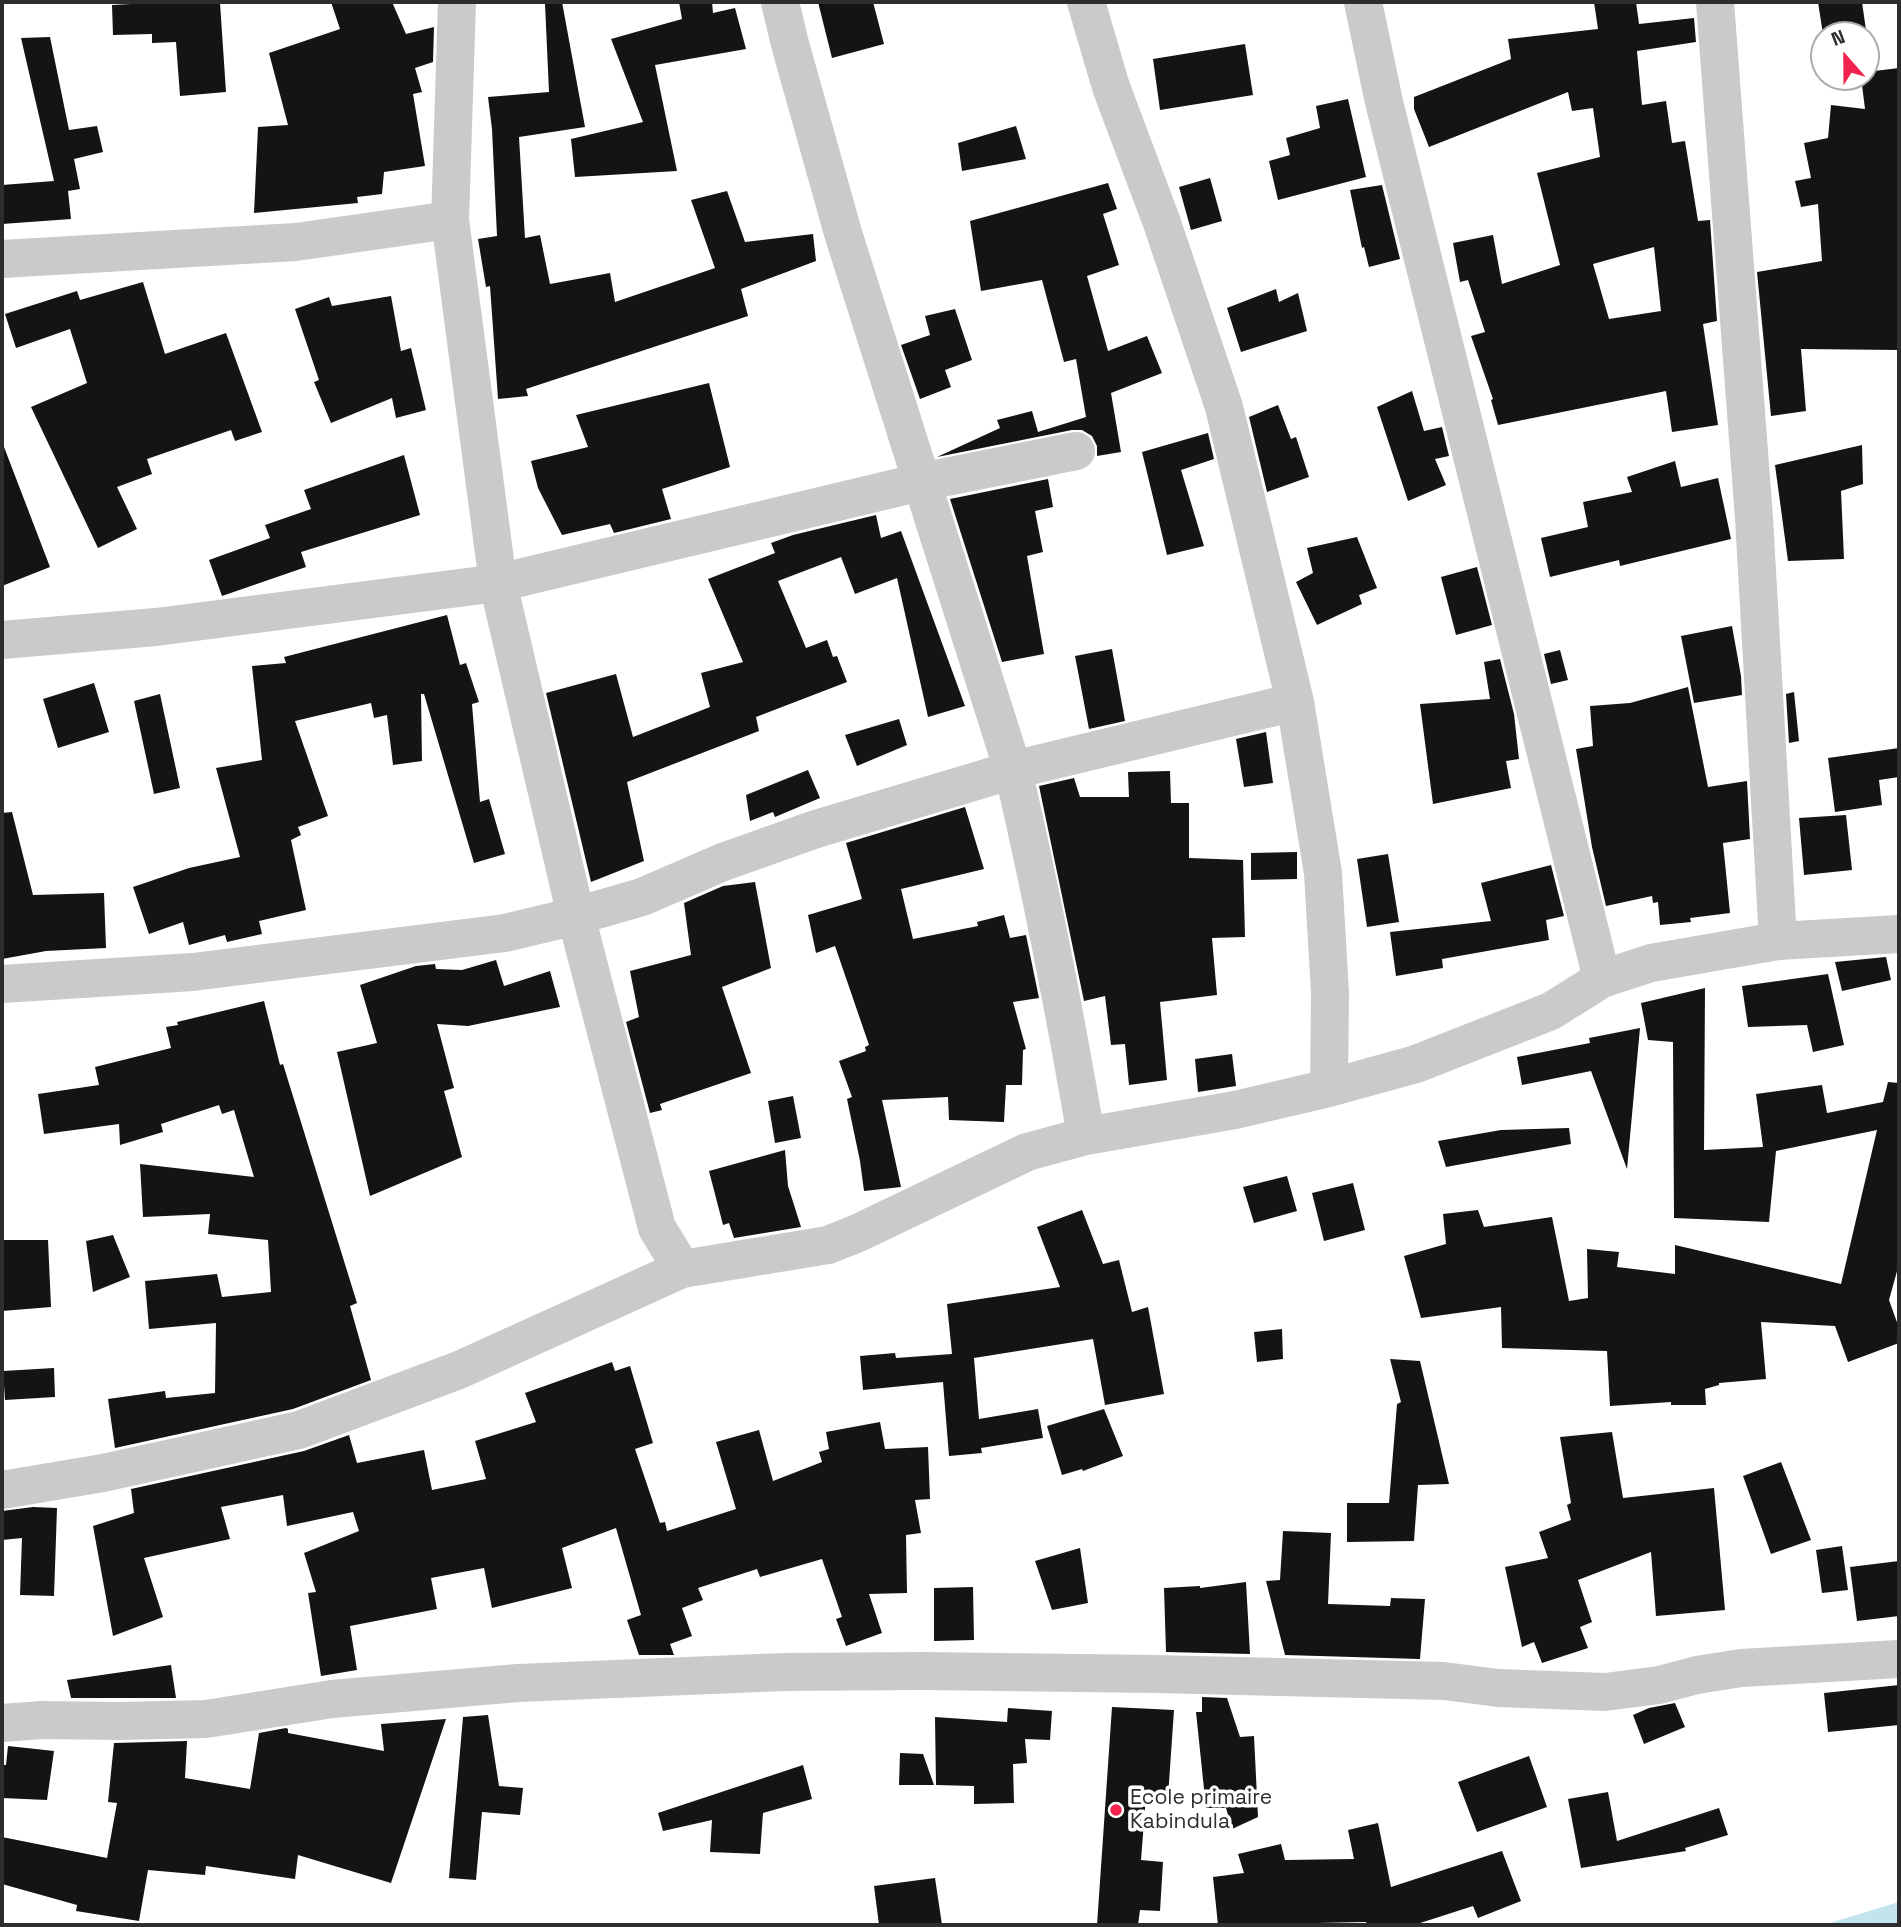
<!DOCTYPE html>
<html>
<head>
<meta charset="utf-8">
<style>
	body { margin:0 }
	#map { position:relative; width:1901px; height:1927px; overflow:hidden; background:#fff; font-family:"Space Grotesk",sans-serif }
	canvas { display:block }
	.frame { position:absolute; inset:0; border:4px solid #2d2d2d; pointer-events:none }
	.north { position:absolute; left:1810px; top:21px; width:70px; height:70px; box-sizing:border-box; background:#fff; border:2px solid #ababab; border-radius:50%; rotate:339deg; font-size:19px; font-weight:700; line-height:28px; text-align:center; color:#2d2d2d }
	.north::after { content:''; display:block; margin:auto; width:24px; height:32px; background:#f1224d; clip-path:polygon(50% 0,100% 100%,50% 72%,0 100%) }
</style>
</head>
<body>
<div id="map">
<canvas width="1901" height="1927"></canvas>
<div class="frame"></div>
<div class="north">N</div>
</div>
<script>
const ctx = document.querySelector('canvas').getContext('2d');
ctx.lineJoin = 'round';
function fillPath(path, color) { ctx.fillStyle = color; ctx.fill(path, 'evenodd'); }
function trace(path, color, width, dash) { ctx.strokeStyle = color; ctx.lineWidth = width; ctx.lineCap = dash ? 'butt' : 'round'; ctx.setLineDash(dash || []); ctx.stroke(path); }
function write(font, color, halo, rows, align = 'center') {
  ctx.font = font + ' "Space Grotesk",sans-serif'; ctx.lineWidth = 7; ctx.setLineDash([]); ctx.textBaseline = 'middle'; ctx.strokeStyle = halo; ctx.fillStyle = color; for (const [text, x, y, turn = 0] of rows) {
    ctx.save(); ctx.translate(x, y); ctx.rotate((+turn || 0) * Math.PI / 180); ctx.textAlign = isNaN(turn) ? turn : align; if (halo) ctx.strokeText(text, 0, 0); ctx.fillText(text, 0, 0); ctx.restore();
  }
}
fillPath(new Path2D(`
	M 1899,1902 L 1899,1925 L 1823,1925 Z`), '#c3e3ed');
fillPath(new Path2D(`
	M 331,2 L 392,2 L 406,34 L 434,27 L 433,62 L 415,68 L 422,92 L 413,94 L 425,166 L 384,172 L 382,194 L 357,197 L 358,203 L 254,213 L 258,127 L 288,125 L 269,53 L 340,29 Z
	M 562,2 L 585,127 L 519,137 L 525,238 L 540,235 L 550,284 L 610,273 L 615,302 L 715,268 L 691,200 L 727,191 L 745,242 L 813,234 L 816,261 L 741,289 L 748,316 L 526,389 L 528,396 L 498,399 L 490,286 L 486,287 L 478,239 L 497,236 L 492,129 L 488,97 L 549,92 L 545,4 Z
	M 679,2 L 712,2 L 713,13 L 735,8 L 746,49 L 655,65 L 677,171 L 575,177 L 571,139 L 643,122 L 611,39 L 682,19 Z
	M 818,2 L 873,2 L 884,44 L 832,58 Z
	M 1594,2 L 1636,2 L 1639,24 L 1694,18 L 1696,42 L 1637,51 L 1642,105 L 1666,101 L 1672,143 L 1685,141 L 1698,221 L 1710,220 L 1717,321 L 1703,324 L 1718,425 L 1672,432 L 1666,391 L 1498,425 L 1491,400 L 1493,399 L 1471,336 L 1485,332 L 1468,280 L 1460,282 L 1453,243 L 1493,235 L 1502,284 L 1560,265 L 1537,173 L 1600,157 L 1593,108 L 1572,111 L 1568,92 L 1429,147 L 1414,109 L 1414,97 L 1511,59 L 1508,39 L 1598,29 ZM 1654,247 L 1661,311 L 1609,319 L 1593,264 Z
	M 1818,2 L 1862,2 L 1867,37 L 1866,35 L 1824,35 L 1824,41 Z
	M 151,3 L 220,3 L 226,92 L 180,96 L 176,42 L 152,43 L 152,34 L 113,35 L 112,5 Z
	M 50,37 L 69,130 L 97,126 L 103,152 L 74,159 L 80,189 L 68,191 L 71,219 L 2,224 L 2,185 L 54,181 L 21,38 Z
	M 1245,44 L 1253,95 L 1160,110 L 1153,59 Z
	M 1899,68 L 1899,350 L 1801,349 L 1806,411 L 1771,416 L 1757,272 L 1822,261 L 1818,204 L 1801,207 L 1795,181 L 1811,178 L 1804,143 L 1828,138 L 1831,105 L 1865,109 L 1861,77 L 1866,77 L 1866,72 Z
	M 1348,99 L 1366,177 L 1278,200 L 1269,161 L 1290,155 L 1286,138 L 1320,128 L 1316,106 Z
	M 1016,126 L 1026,159 L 962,171 L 958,143 Z
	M 1210,178 L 1222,221 L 1191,230 L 1179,187 Z
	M 1108,183 L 1117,209 L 1103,214 L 1119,265 L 1087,276 L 1108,351 L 1147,336 L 1162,373 L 1111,393 L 1121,452 L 1097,456 L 1097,446 L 1092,436 L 1082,430 L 1072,430 L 937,457 L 1000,428 L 997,420 L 1032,411 L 1038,432 L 1086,417 L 1076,359 L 1064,362 L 1042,280 L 981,291 L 970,221 Z
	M 1382,185 L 1400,259 L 1369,267 L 1364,247 L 1362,248 L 1350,190 Z
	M 143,282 L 165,354 L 226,333 L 262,432 L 235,441 L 231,430 L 147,459 L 152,474 L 117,487 L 137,529 L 98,548 L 31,407 L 87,383 L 70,329 L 16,348 L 5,314 L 77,291 L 80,300 Z
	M 1276,289 L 1279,302 L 1298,293 L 1307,331 L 1241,352 L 1227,308 Z
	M 391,296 L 401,351 L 411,348 L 426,410 L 396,418 L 392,398 L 331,423 L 314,382 L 319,380 L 295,309 L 329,297 L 332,306 Z
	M 955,309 L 972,360 L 945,370 L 951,387 L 920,399 L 901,345 L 930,335 L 925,316 Z
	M 709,383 L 730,467 L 662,489 L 671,519 L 614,533 L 610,524 L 562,535 L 538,488 L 531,461 L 588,447 L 576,415 Z
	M 1412,391 L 1424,431 L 1442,427 L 1449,456 L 1435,459 L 1446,485 L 1408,501 L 1377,407 Z
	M 1278,405 L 1291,439 L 1296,437 L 1309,477 L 1267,492 L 1249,417 Z
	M 1208,433 L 1214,459 L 1181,470 L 1204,546 L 1167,555 L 1142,452 Z
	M 1862,445 L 1863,484 L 1841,491 L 1844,559 L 1788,561 L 1775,465 Z
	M 2,447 L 4,447 L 50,567 L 2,586 Z
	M 404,455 L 420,515 L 301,552 L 306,567 L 222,596 L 209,560 L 270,538 L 265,525 L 311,509 L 304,490 Z
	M 1675,461 L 1681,487 L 1718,478 L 1731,539 L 1620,566 L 1619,560 L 1550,577 L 1541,538 L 1588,527 L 1583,502 L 1632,492 L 1627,477 Z
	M 1048,479 L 1053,507 L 1035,511 L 1043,552 L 1027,556 L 1044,654 L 1002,662 L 950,499 Z
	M 876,515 L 881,538 L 901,531 L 965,706 L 928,717 L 897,578 L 855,594 L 841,557 L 778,581 L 806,648 L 827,640 L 833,657 L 837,656 L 847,682 L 756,717 L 759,731 L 627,782 L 644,861 L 591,882 L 546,693 L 616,674 L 633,737 L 710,707 L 701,673 L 743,662 L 708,579 L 775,553 L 771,543 L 793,535 Z
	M 1357,537 L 1377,588 L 1359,595 L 1362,604 L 1317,625 L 1296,582 L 1313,573 L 1307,548 Z
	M 1477,567 L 1492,625 L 1456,635 L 1441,577 Z
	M 447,615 L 460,665 L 466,663 L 479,702 L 472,704 L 480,802 L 489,799 L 505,854 L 474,863 L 424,694 L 421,694 L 422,761 L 393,765 L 387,715 L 374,718 L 371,703 L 295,721 L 328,816 L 298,827 L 301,835 L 291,840 L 306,910 L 259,921 L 262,934 L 227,942 L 225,935 L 189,945 L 183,922 L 149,934 L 133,887 L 189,868 L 240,857 L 216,768 L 262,760 L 252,666 L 286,663 L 284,657 Z
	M 1732,626 L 1741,676 L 1742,695 L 1694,703 L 1681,636 Z
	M 1112,649 L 1125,721 L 1089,729 L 1075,656 Z
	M 1560,650 L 1568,680 L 1551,684 L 1544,654 Z
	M 1500,659 L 1514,714 L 1519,759 L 1506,761 L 1511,788 L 1433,804 L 1420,704 L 1490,699 L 1484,662 Z
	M 94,683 L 109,732 L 58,748 L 43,699 Z
	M 1688,687 L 1708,787 L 1747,781 L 1750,839 L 1723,843 L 1730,913 L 1690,918 L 1691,922 L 1660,925 L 1658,902 L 1653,903 L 1652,896 L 1606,906 L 1592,847 L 1576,749 L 1593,746 L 1590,706 L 1630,703 Z
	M 1794,692 L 1799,741 L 1789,743 L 1786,694 Z
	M 160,694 L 180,788 L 154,794 L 134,701 Z
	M 899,719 L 907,745 L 857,766 L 845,735 Z
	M 1266,732 L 1273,783 L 1244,787 L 1236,739 Z
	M 1899,748 L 1899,777 L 1879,780 L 1882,805 L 1835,812 L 1828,758 Z
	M 808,770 L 820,798 L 775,817 L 773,812 L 750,821 L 746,795 Z
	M 1170,771 L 1171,803 L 1189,803 L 1189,858 L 1243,860 L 1245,937 L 1212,938 L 1217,995 L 1160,1002 L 1167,1080 L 1129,1085 L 1125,1044 L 1111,1045 L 1105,996 L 1084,1001 L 1039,786 L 1074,778 L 1080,797 L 1129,797 L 1128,772 Z
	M 965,807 L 984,869 L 901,889 L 913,939 L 978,926 L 977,922 L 1004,915 L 1010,938 L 1026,935 L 1039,998 L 1013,1002 L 1026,1049 L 1023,1050 L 1022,1085 L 1006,1085 L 1004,1122 L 949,1120 L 948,1097 L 882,1100 L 901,1187 L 864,1191 L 860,1161 L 847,1099 L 852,1097 L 839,1061 L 866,1051 L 865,1047 L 869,1045 L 835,946 L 816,953 L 808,915 L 862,899 L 846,843 Z
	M 12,812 L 33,895 L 104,893 L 106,948 L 46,951 L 2,959 L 2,813 Z
	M 1846,815 L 1852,870 L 1804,875 L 1799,818 Z
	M 1297,852 L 1297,879 L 1251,880 L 1251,853 Z
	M 1388,854 L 1399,922 L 1367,927 L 1357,859 Z
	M 1551,865 L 1564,916 L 1546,920 L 1549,940 L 1442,959 L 1443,968 L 1396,976 L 1390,932 L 1491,921 L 1481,883 Z
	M 755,882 L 771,968 L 722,987 L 751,1073 L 660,1104 L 662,1110 L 650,1113 L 626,1022 L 639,1017 L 630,971 L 691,955 L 684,903 L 723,886 Z
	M 1886,957 L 1891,980 L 1842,991 L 1835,962 Z
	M 496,960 L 504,986 L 550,971 L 560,1007 L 468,1026 L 437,1024 L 454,1088 L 444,1091 L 462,1157 L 370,1196 L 337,1052 L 377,1043 L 360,985 L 416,966 L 435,964 L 436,969 L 462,970 Z
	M 1828,974 L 1844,1045 L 1813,1052 L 1807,1025 L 1748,1027 L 1742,986 Z
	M 1705,988 L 1704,1150 L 1763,1147 L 1756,1094 L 1822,1085 L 1827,1113 L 1883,1102 L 1888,1082 L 1899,1083 L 1899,1264 L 1889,1300 L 1899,1328 L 1899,1343 L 1848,1362 L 1835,1326 L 1761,1322 L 1766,1379 L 1719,1383 L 1719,1385 L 1705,1389 L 1706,1405 L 1671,1405 L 1671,1402 L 1610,1406 L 1607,1351 L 1502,1348 L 1501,1307 L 1421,1318 L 1404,1256 L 1446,1244 L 1443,1214 L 1478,1210 L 1484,1227 L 1552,1217 L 1569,1301 L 1588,1298 L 1587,1249 L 1619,1252 L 1617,1267 L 1675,1274 L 1675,1245 L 1841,1284 L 1877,1130 L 1776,1151 L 1769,1222 L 1674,1218 L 1673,1042 L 1648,1040 L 1641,1003 Z
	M 264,1001 L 280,1065 L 283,1064 L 357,1303 L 350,1306 L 371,1380 L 293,1409 L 115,1448 L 108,1399 L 165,1391 L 166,1398 L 215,1393 L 216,1323 L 149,1329 L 145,1281 L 217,1274 L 222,1297 L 271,1292 L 268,1240 L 208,1234 L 210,1214 L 143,1217 L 140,1164 L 254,1177 L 234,1110 L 222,1114 L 219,1105 L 161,1124 L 163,1132 L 120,1145 L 119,1124 L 44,1134 L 38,1094 L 99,1085 L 95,1067 L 171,1048 L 166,1027 L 178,1025 L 177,1022 Z
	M 1640,1028 L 1627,1169 L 1591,1071 L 1522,1085 L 1517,1057 L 1590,1043 L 1589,1038 Z
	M 1232,1054 L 1236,1086 L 1198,1092 L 1195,1059 Z
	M 793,1096 L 801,1138 L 775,1143 L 768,1101 Z
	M 1569,1128 L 1571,1144 L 1446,1167 L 1438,1141 L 1501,1130 Z
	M 785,1150 L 788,1186 L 801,1227 L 734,1238 L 729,1223 L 723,1225 L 709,1171 Z
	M 1287,1176 L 1297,1211 L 1254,1223 L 1243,1187 Z
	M 1353,1183 L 1365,1230 L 1324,1241 L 1312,1193 Z
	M 1082,1210 L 1103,1264 L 1119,1260 L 1132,1312 L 1148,1307 L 1164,1394 L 1105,1405 L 1093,1339 L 974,1358 L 979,1419 L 1038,1409 L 1043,1438 L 981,1448 L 982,1453 L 949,1456 L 943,1382 L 863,1390 L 860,1356 L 895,1353 L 896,1358 L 952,1354 L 947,1304 L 1060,1287 L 1037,1227 Z
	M 113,1235 L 130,1277 L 93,1292 L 86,1241 Z
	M 2,1240 L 48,1240 L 51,1307 L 2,1311 Z
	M 1282,1329 L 1283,1359 L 1257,1362 L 1254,1332 Z
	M 1390,1359 L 1420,1361 L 1449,1484 L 1418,1485 L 1414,1541 L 1347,1542 L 1347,1503 L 1389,1503 L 1397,1404 L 1401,1402 Z
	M 612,1362 L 615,1371 L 630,1366 L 653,1443 L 635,1449 L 660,1523 L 665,1522 L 667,1531 L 736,1509 L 716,1442 L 759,1430 L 773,1481 L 822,1462 L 819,1452 L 829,1449 L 826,1432 L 880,1422 L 885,1449 L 928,1447 L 930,1499 L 915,1500 L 921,1533 L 906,1535 L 907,1593 L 869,1594 L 882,1633 L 846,1646 L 836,1619 L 842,1617 L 822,1559 L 760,1577 L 757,1569 L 698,1588 L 703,1600 L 682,1608 L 692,1636 L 670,1644 L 674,1655 L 639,1655 L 627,1620 L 641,1615 L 616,1528 L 562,1548 L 572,1588 L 492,1608 L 484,1568 L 431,1578 L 437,1609 L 350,1626 L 357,1670 L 321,1676 L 308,1593 L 316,1592 L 304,1553 L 359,1531 L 353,1512 L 287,1526 L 283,1495 L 221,1507 L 230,1539 L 144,1558 L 163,1617 L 113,1636 L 93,1526 L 134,1513 L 131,1489 L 304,1451 L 349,1435 L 357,1463 L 424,1450 L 432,1490 L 486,1479 L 475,1441 L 536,1422 L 525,1393 Z
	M 54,1368 L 55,1397 L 5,1400 L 3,1371 Z
	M 1104,1409 L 1123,1456 L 1083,1471 L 1082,1469 L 1062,1475 L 1047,1426 Z
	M 1612,1432 L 1623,1498 L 1714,1488 L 1725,1610 L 1656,1616 L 1651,1552 L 1578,1580 L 1592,1622 L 1580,1627 L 1588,1648 L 1542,1663 L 1534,1642 L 1522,1647 L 1505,1567 L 1548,1558 L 1539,1532 L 1571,1520 L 1567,1505 L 1571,1503 L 1560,1437 Z
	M 1781,1462 L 1811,1540 L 1771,1554 L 1743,1476 Z
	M 33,1507 L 57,1508 L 54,1596 L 20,1595 L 22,1538 L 2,1540 L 2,1511 Z
	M 1283,1531 L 1331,1533 L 1328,1604 L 1390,1606 L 1391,1598 L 1425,1599 L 1420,1659 L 1285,1655 L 1266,1581 L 1280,1580 Z
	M 1842,1546 L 1848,1590 L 1822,1593 L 1816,1550 Z
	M 1080,1548 L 1088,1603 L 1052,1610 L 1035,1561 Z
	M 1899,1561 L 1899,1616 L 1857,1621 L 1850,1567 Z
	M 1246,1582 L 1250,1654 L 1166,1652 L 1164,1588 L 1200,1586 L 1200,1588 Z
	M 973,1587 L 974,1640 L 934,1641 L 934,1588 Z
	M 171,1665 L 176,1698 L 71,1698 L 67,1680 Z
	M 1899,1685 L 1899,1725 L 1828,1732 L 1824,1693 Z
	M 1202,1697 L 1227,1698 L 1240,1737 L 1254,1736 L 1258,1817 L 1232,1829 L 1226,1808 L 1206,1808 L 1196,1712 L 1202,1712 Z
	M 1675,1703 L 1685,1727 L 1644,1744 L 1633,1715 L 1649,1708 Z
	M 1112,1707 L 1174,1710 L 1168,1797 L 1146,1796 L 1141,1860 L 1163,1862 L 1160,1911 L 1140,1910 L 1138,1925 L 1097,1925 Z
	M 1008,1708 L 1052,1711 L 1050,1740 L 1025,1739 L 1027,1763 L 1013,1764 L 1014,1803 L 974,1804 L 974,1786 L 936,1785 L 935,1717 L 1007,1722 Z
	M 488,1715 L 499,1786 L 523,1788 L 520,1815 L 482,1812 L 476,1880 L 449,1878 L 463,1717 Z
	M 446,1719 L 391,1883 L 298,1855 L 295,1879 L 206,1866 L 205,1875 L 148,1870 L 139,1921 L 76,1911 L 77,1905 L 2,1884 L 2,1837 L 107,1858 L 117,1803 L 108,1802 L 114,1743 L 187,1741 L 185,1778 L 250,1789 L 259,1733 L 286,1728 L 288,1729 L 288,1733 L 384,1751 L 381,1724 Z
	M 8,1746 L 54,1751 L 47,1800 L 2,1798 L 2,1765 L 6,1765 Z
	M 900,1753 L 923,1754 L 934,1785 L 899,1785 Z
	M 1529,1756 L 1547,1807 L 1477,1832 L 1458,1782 Z
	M 803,1765 L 812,1799 L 763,1813 L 760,1854 L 710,1852 L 712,1820 L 663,1831 L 658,1813 Z
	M 1608,1792 L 1617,1841 L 1719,1808 L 1728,1835 L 1685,1848 L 1686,1851 L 1581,1868 L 1568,1799 Z
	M 1378,1823 L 1391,1887 L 1502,1851 L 1521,1901 L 1478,1918 L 1473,1906 L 1414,1925 L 1367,1925 L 1366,1922 L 1218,1925 L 1213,1877 L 1244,1873 L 1238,1854 L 1281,1844 L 1285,1860 L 1354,1859 L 1348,1830 Z
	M 935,1878 L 942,1925 L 879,1925 L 874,1886 Z`), '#141414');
trace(new Path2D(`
	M 457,2 L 450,220 L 498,583 L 576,916 L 657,1228 L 682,1269 L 828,1245 L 858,1233 L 1027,1152 L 1086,1136 L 1235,1110 L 1329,1088 L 1416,1064 L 1551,1011 L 1602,979 L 1651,963 L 1778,941 L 1899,934
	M 780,2 L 790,44 L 843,233 L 1013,770 C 1041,891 1065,1013 1086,1136
	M 1086,2 L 1111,87 L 1162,223 L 1224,407 L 1295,702 L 1323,873 L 1330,993 L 1329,1088
	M 1363,2 L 1384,102 L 1602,979
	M 1715,2 L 1754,518 L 1778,941
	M 2,259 L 296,242 L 450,220
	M 2,640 L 156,627 L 498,583 L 921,482 L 1076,451
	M 2,984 L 193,972 L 505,933 L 576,916 L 642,897 L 723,862 L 816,829 L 1013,770 L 1295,702
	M 2,1490 L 103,1473 L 299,1430 L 459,1370 L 682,1269
	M 2,1723 L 42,1720 L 120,1721 L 206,1719 L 332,1699 L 518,1683 L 784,1672 L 923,1671 L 1156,1674 L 1444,1681 L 1498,1688 L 1605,1692 L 1659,1685 L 1697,1675 L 1741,1668 L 1899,1659`), '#cacaca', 38);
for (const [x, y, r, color] of [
	[1116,1810,7,"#f1224d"]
]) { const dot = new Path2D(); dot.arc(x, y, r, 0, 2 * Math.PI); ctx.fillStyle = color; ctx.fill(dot); trace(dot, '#fff', 2.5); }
write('21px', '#2d2d2d', '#fff', [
	["Ecole primaire",1130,1798],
	["Kabindula",1130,1822]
], 'left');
</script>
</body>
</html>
